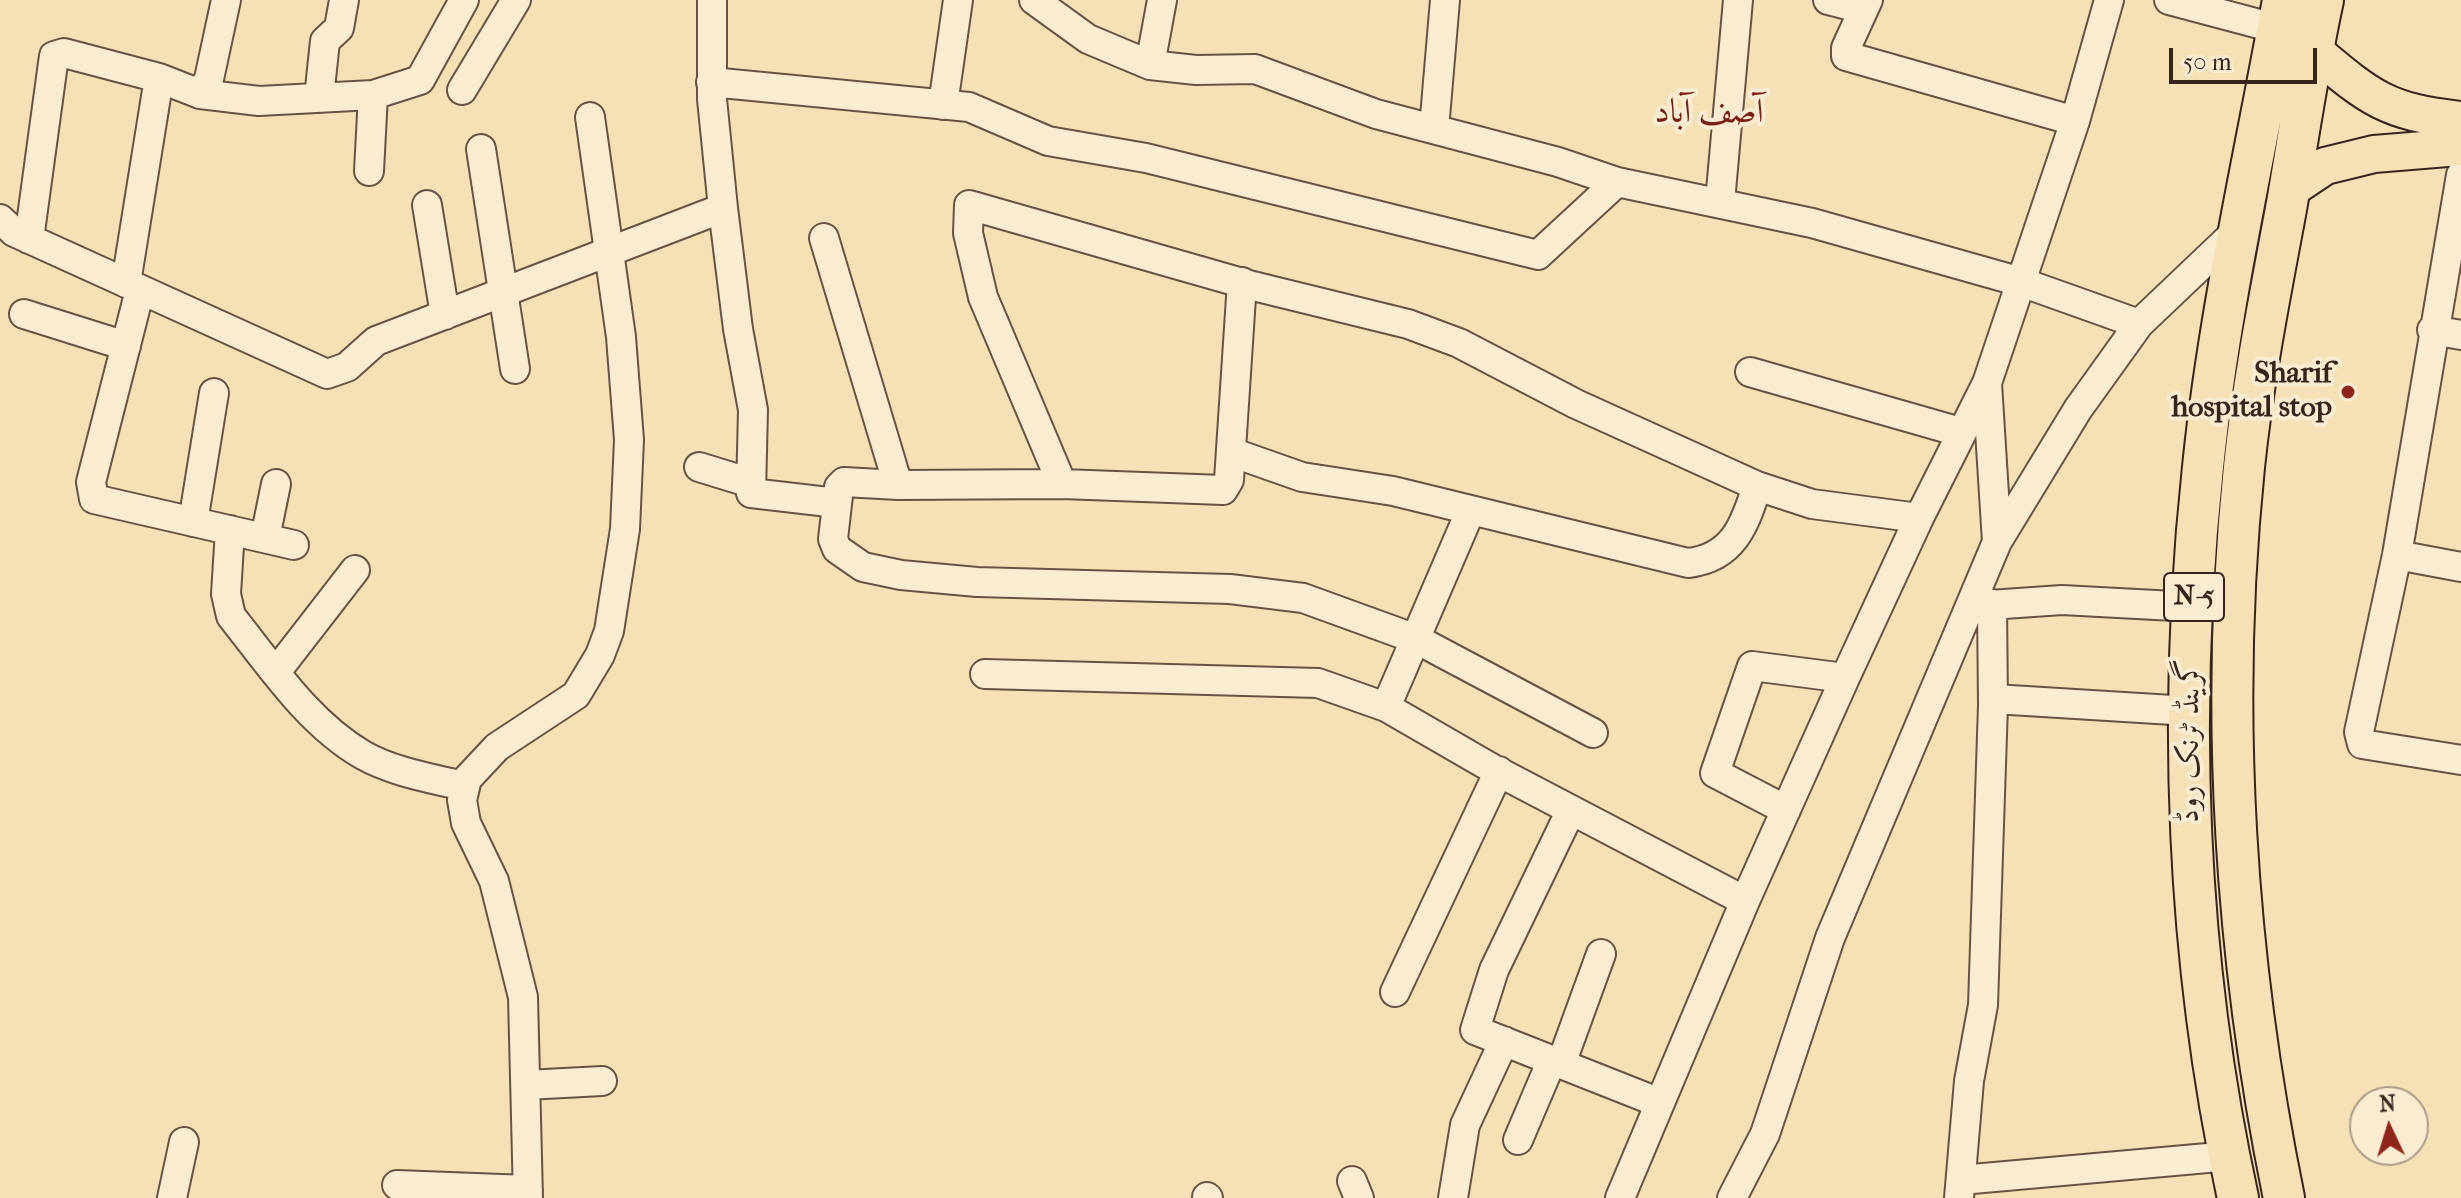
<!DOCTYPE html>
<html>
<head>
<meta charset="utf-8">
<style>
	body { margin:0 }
	#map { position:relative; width:2461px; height:1198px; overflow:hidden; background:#f6e1b6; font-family:"IM FELL French Canon",serif }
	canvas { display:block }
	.north { position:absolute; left:2349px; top:1086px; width:80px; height:80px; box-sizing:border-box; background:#f9ecd0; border:2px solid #ac9c88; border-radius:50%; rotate:356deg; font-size:22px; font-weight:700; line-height:32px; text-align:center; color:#38241b }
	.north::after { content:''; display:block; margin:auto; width:28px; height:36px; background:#8f2418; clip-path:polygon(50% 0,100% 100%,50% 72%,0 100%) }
	.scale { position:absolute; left:2169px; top:48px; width:148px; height:36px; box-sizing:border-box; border:4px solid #38241b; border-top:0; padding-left:10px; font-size:24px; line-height:28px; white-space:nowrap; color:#38241b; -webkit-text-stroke:6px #f9ecd0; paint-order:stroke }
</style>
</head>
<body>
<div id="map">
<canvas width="2461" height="1198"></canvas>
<div class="north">N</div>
<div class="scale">50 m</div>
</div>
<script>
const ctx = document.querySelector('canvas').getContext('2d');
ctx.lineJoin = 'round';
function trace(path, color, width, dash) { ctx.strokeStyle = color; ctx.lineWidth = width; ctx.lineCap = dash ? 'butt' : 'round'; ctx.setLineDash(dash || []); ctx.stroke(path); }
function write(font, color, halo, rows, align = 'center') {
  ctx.font = font + ' "IM FELL French Canon",Amiri,serif'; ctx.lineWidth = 8; ctx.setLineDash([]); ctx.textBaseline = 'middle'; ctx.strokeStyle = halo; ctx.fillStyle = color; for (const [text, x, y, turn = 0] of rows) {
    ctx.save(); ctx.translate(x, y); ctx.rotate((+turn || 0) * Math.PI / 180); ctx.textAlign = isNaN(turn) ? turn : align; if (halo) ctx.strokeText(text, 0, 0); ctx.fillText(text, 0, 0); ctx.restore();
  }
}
const minor = new Path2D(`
	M 712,0 L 712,99 L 723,208 L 738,329 L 753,410 L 751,493 L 837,503
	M 1034,0 L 1088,39 L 1150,65 L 1196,70 L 1255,69 L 1376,114 L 1558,162 L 1617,182 L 1812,223 L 2021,282 L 2139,324
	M 1828,0 L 1863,9
	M 1868,0 L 1846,48 L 1846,56 L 2075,121
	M 2169,0 L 2278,29
	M 1150,65 L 1162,0
	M 711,82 L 969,107 L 1048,141 L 1146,158 L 1538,255 L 1617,182
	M 462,90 L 516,0
	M 200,94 L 259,101 L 373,95 L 420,80 L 464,0
	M 319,98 L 325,41 L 339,28 L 344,0
	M 943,105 L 958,0
	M 1434,129 L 1445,0
	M 481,149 L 515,369
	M 369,171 L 373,95
	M 2461,175 L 2397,555 L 2359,732 L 2362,744 L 2461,760
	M 1720,202 L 1738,0
	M 427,205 L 445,315
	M 0,219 L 14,232 L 327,374 L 347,367 L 376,341 L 723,208
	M 824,238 L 898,485 L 1062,484 L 983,297 L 968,233 L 969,205 L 1249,285 L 1408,324 L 1459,343 L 1576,404 L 1757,486 L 1812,504 L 1919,518
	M 29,239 L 54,56 L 64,53 L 159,78 L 200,94 L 209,79 L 226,0
	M 126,283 L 159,78
	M 140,290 L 91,482 L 94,499 L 294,545
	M 24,314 L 126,346
	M 2432,330 L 2461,335
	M 1750,372 L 1960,432
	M 1231,452 L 1302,477 L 1393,491 L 1688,563 C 1733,558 1745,525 1757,486
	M 699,467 L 751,483
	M 1062,484 L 1223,490 L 1229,480 L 1242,282
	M 898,485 L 844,482 L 839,487 L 833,539 L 837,549 L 863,567 L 901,575 L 977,582 L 1230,589 L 1303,598 L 1416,639 L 1593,733
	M 193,522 L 214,393
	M 230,530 L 226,594 L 231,616 C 270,665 308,723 363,755 C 393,772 430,778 463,786
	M 265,538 L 276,484
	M 1997,542 L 1987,383 L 2075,121 L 2109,0
	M 2397,555 L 2461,567
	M 1975,606 L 2062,600 L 2193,607
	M 276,672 L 355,570
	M 985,674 L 1318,683 L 1386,707 L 1495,770 L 1745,901
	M 1994,699 L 2189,711
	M 1386,707 L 1470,512
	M 1571,810 L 1494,970 L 1475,1030 L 1660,1103
	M 1786,810 L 1715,773 L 1752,666 L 1845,678
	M 1395,992 L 1499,771
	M 1561,1064 L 1601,954
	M 526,1085 L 602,1081
	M 1518,1140 L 1552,1060
	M 1961,1180 L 2230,1156
	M 1352,1181 L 1359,1198
	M 397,1185 L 528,1190
	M 1207,1197 L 1208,1198
	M 172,1198 L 184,1142
	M 528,1198 L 523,997 L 494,881 L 466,823 L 462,800 L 467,779 L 497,747 L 576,695 L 600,655 L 609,631 L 625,529 L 629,440 L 621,337 L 590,117
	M 1453,1198 L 1465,1125 L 1504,1041
	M 1620,1198 L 1745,901 L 1845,678 L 1919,518 L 1987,383
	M 1732,1198 L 1765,1134 L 1830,938 L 1997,542 L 2078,409 L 2139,324 L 2241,227
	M 1959,1198 L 1969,1081 L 1983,1005 L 1993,705 L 1992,604`);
const major = new Path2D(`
	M 2313,50 C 2370,98 2386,112 2461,120
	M 2289,190 L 2325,166 L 2374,154 L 2461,147`);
const highway = new Path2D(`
	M 2238,1198 C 2186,959 2177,709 2203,467 C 2219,310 2255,155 2283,0
	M 2284,1198 C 2235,959 2219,709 2244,467 C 2253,380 2270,295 2286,209 C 2298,140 2308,69 2323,0`);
trace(minor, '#685342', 32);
trace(major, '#38241b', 40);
trace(highway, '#38241b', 44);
trace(minor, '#f9ecd0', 28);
trace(major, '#f6e1b6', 36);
trace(highway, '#f6e1b6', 40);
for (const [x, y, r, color] of [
	[2348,392,8,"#8f2418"]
]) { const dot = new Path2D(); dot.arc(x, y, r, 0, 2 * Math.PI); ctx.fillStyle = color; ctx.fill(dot); trace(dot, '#f9ecd0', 3); }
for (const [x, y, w] of [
	[2194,597,60]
]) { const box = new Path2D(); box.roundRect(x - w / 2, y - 24, w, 48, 6); ctx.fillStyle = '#f9ecd0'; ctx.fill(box); trace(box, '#38241b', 2); }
write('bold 28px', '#38241b', null, [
	["N-5",2194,597]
]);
write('bold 30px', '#38241b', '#f9ecd0', [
	["Sharif",2332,375],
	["hospital stop",2332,409]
], 'right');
write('30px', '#38241b', '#f9ecd0', [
	["گرینڈ ٹرنک روڈ",2191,741,-90]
]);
write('34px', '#7a1f14', '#f9ecd0', [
	["آصف آباد",1709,114]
]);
</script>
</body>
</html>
